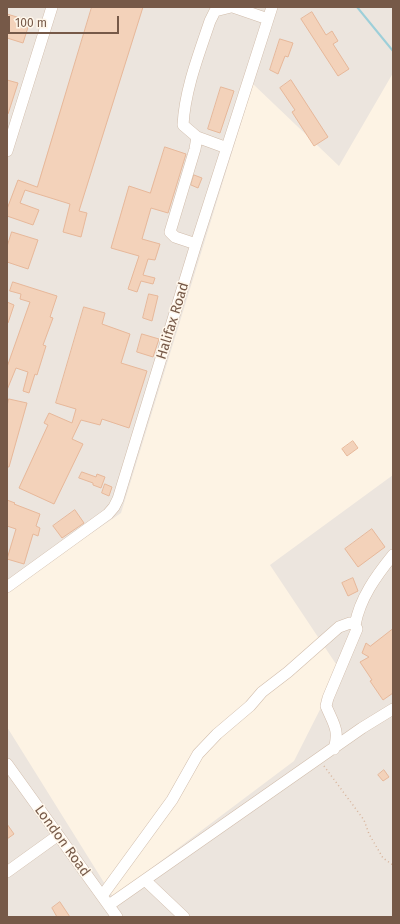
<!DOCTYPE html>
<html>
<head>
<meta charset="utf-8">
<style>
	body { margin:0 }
	#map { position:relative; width:400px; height:924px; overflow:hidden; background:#fdf3e4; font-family:"Fira Sans",sans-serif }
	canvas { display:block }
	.frame { position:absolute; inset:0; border:8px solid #765948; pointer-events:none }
	.scale { position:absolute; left:8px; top:16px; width:111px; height:18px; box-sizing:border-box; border:2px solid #765948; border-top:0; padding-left:5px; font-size:12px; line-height:14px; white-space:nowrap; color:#765948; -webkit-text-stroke:3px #fff7eb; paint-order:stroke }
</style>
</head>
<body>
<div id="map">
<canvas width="400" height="924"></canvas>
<div class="frame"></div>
<div class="scale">100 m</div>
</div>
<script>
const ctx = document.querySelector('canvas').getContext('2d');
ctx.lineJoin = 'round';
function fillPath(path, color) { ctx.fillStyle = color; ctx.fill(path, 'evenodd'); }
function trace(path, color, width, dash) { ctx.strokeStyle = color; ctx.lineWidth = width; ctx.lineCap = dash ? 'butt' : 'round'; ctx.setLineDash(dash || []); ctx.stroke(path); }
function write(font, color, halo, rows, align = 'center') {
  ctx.font = font + ' "Fira Sans",sans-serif'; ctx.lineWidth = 3; ctx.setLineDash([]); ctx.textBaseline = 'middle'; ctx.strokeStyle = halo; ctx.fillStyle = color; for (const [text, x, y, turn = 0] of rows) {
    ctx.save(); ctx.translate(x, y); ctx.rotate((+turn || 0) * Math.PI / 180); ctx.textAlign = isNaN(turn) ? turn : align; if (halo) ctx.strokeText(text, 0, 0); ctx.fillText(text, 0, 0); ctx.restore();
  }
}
fillPath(new Path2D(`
	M 7,7 L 393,7 L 393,73 L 339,166 L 253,84 L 121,513 L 7,591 Z
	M 393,475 L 393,917 L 7,917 L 7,727 L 113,897 L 294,761 L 340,670 L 270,565 Z`), '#ece5de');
trace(new Path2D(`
	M 357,7 L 393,51`), '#9dcfd9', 2);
const building = new Path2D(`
	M 92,7 L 143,7 L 79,211 L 87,213 L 81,237 L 63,232 L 70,204 L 25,190 L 20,203 L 39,210 L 33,225 L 7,216 L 7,209 L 18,180 L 37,187 Z
	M 312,12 L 326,35 L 332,31 L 338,41 L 333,44 L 349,69 L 338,76 L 301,19 Z
	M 7,14 L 30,21 L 23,43 L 7,38 Z
	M 280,39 L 293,43 L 288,57 L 285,56 L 278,74 L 270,70 Z
	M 7,80 L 18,83 L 8,114 L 7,114 Z
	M 291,80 L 328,137 L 314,146 L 292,112 L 295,110 L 280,88 Z
	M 221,87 L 234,91 L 220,133 L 208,129 Z
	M 165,147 L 186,154 L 168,213 L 151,208 L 142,239 L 160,244 L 155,260 L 148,259 L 143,275 L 155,278 L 153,284 L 141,281 L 137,292 L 128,289 L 139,256 L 111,248 L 129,186 L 150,193 Z
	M 194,175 L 202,178 L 198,188 L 191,185 Z
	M 12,232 L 38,240 L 28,269 L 7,262 L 7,247 Z
	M 13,282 L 57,296 L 50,317 L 53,318 L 43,345 L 46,346 L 37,375 L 35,374 L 29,393 L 23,391 L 28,372 L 16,368 L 7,390 L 7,367 L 30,302 L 20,299 L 21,294 L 10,291 Z
	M 149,294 L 158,296 L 152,321 L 143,318 Z
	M 7,302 L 14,305 L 8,323 L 7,323 Z
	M 84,307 L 105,313 L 102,324 L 130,334 L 121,363 L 147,371 L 129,428 L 102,419 L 100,425 L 81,420 L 72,439 L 83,444 L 54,504 L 19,488 L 48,425 L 44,423 L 49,413 L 72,423 L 76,409 L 56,403 Z
	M 142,334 L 159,339 L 153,357 L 137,352 Z
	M 9,399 L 27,403 L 9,467 L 7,467 L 7,406 Z
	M 353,441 L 358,448 L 347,456 L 342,449 Z
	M 82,472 L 96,477 L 97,474 L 105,477 L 101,488 L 93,485 L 93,483 L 79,478 Z
	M 105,484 L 112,487 L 109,496 L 102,493 Z
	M 7,500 L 15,503 L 14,504 L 40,514 L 36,526 L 40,528 L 38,536 L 33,534 L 24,564 L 7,559 L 16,529 L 7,526 Z
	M 75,510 L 84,523 L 62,538 L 53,526 Z
	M 372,529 L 385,547 L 358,567 L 345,549 Z
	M 353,578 L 358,591 L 348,596 L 342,583 Z
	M 393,629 L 393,693 L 383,700 L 370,681 L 372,680 L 360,662 L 369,657 L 362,653 L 366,643 L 370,646 Z
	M 384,770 L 389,777 L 383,781 L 378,775 Z
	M 7,824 L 14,834 L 7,839 Z
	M 60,902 L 70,917 L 57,917 L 52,908 Z`);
fillPath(building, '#f3d2ba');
trace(building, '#e7b89a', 1);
const minor = new Path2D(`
	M 233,7 L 268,19
	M 197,137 L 227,148
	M 7,151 L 52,7
	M 196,244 L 175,237 L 170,232 L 195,149 L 197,137 L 183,125 C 185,89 199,54 210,21 L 215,11 L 231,7
	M 7,587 L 108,514 L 114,507 L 118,499 L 196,244 L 272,7
	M 355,625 C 360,598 376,576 393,555
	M 7,764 L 117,917
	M 7,872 L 57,836
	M 145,880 L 184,917
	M 102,896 L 172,800 L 198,754 L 217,734 L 250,706 L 262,692 L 288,672 L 339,627 L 350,623 L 355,625 L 357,629 L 328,698 L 326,706 C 333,723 340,730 334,749
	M 109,905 L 362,728 L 393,709`);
trace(minor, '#d1bdac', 12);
trace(new Path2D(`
	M 324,766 L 364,820 L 369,834 L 383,858 L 393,865`), '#d8b59d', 1.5, [1, 3]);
trace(minor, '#fff', 11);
write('14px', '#765948', '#fff7eb', [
	["Halifax Road",173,321,-73],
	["London Road",62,841,54]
]);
</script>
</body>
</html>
